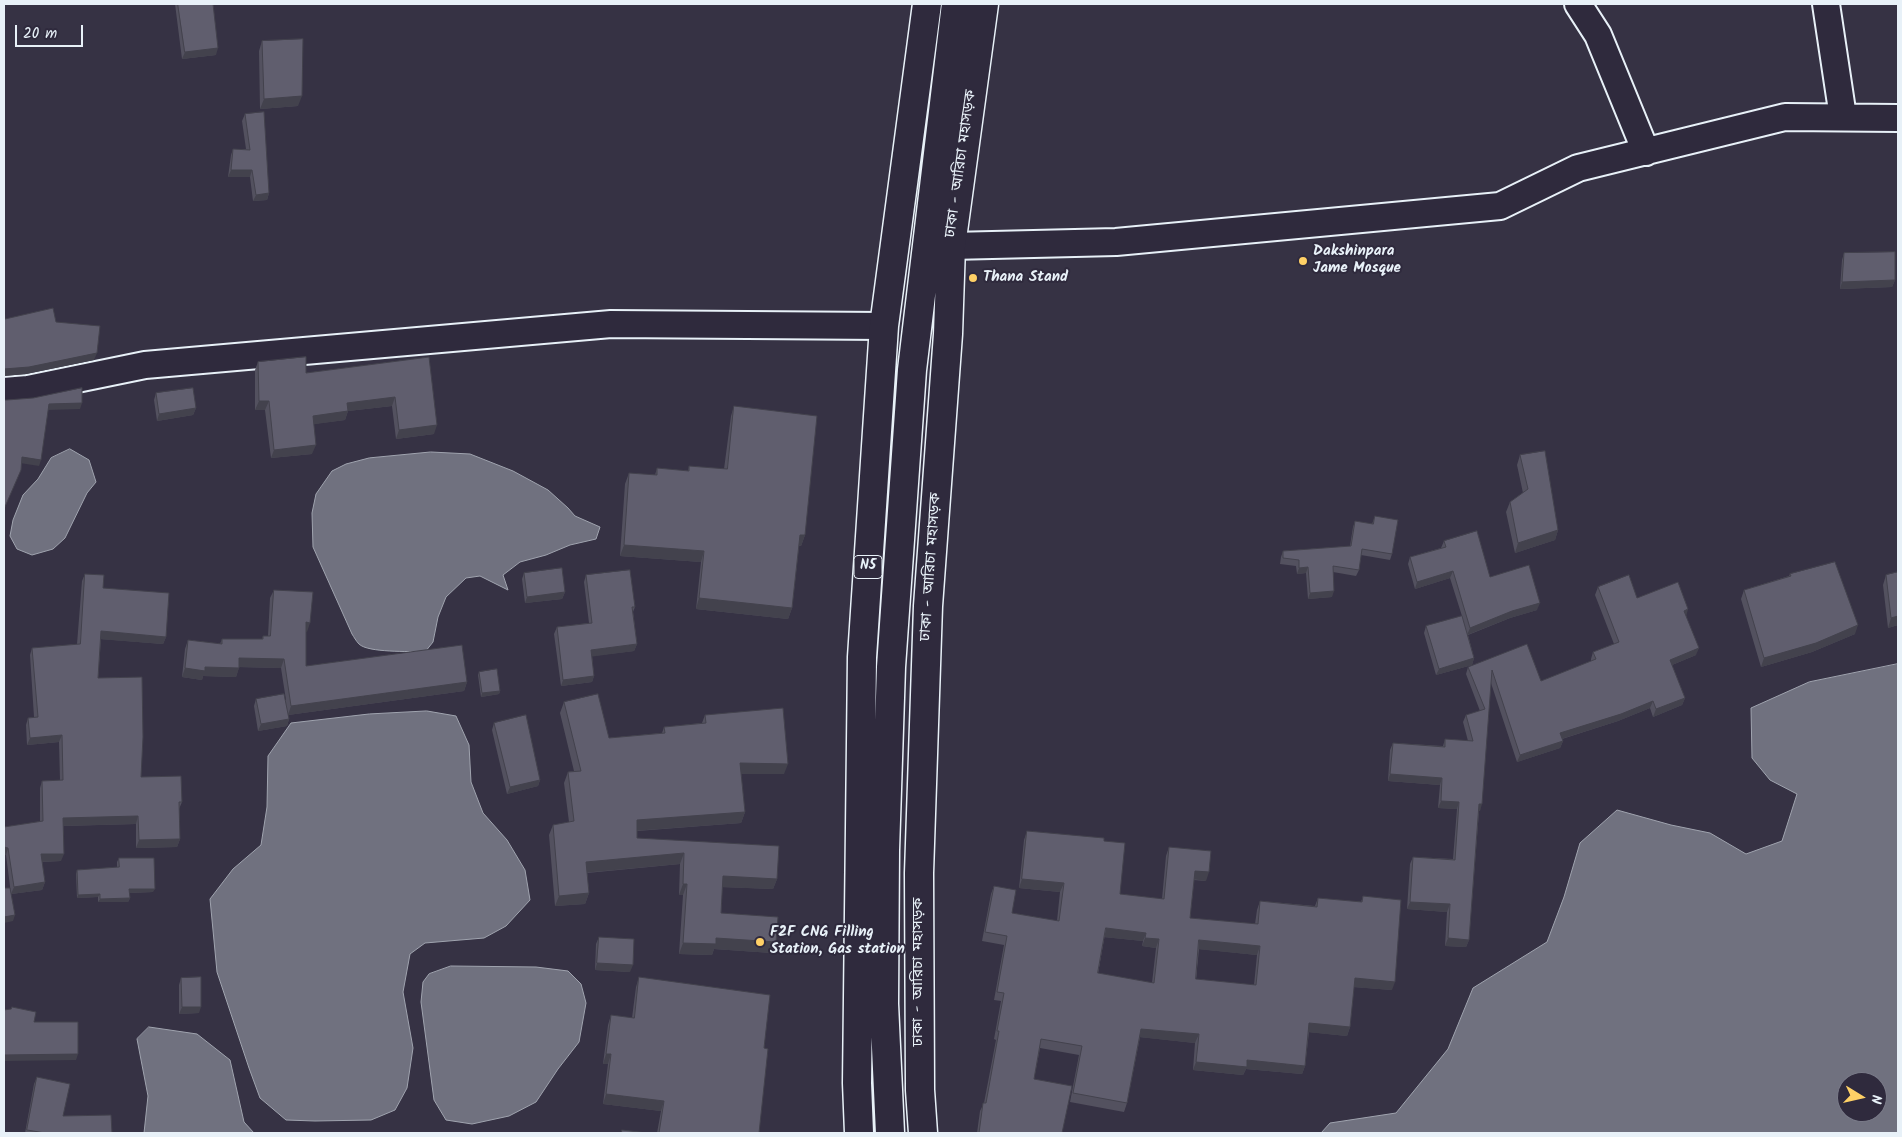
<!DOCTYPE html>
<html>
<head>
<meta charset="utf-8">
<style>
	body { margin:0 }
	#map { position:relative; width:1902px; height:1137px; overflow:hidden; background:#363244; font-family:Kalam,sans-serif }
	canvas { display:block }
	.frame { position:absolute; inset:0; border:5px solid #e8f1f8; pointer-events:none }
	.north { position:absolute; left:1837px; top:1072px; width:50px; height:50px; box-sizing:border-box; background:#2f2a3d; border:1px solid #797a88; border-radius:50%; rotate:99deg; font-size:14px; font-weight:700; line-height:20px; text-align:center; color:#e8f1f8 }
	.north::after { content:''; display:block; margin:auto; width:18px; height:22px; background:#ffd166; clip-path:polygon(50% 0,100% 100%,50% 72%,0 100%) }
	.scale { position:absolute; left:15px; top:25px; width:68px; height:22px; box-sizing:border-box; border:2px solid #e8f1f8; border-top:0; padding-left:6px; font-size:15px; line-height:18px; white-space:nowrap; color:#e8f1f8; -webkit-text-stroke:4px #2f2a3d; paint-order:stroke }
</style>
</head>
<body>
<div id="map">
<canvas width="1902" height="1137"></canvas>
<div class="frame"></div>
<div class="north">N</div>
<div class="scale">20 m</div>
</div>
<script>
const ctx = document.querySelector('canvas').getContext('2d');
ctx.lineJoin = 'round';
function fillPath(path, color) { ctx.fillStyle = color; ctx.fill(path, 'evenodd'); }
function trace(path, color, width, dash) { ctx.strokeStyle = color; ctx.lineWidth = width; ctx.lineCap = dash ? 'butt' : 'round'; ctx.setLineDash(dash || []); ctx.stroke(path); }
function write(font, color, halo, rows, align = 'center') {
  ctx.font = font + ' Kalam,"Noto Sans Bengali",sans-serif'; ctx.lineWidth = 4; ctx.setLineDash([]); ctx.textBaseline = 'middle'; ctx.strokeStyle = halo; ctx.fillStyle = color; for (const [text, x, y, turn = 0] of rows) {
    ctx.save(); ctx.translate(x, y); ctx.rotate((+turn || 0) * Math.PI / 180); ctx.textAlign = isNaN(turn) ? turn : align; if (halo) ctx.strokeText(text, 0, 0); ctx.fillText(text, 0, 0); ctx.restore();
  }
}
const water = new Path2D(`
	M 70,449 L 89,460 L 96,482 L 87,493 L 65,538 L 53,549 L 32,555 L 17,549 L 10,536 L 13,520 L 23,495 L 38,479 L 51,458 Z
	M 431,452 L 470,454 L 513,471 L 548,490 L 568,508 L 575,516 L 600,527 L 596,539 L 570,545 L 546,555 L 520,562 L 503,575 L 508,590 L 480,576 L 466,578 L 446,597 L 438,617 L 433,642 L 425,652 C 410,651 368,653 359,644 C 356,641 354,637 352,634 L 313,547 L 312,513 L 316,494 L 332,471 L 346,464 L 369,458 Z
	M 1898,664 L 1898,1133 L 1321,1133 L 1330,1123 L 1396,1113 L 1448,1049 L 1473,988 L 1547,942 L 1564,897 L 1580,843 L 1617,810 L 1671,825 L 1710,833 L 1746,854 L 1782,841 L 1797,794 L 1770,780 L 1752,758 L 1751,708 L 1809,682 ZM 1847,1082 L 1877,1082 L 1877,1112 L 1847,1112 Z
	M 427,711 L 456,716 L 469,745 L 471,782 L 483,813 L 507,840 L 525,870 L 530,900 L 506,926 L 484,938 L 425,943 L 410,954 L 403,992 L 413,1048 L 407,1088 L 395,1110 L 371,1120 L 315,1121 L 286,1120 L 260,1098 L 249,1068 L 217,972 L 210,899 L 233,869 L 261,845 L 267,807 L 268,756 L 291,723 L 369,714 Z
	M 451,966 L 536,967 L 568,971 L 581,984 L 586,1003 L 579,1042 L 558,1069 L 536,1102 L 509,1116 L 472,1124 L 446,1120 L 434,1100 L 421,1002 L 423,982 L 429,974 Z
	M 149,1027 L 197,1034 L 230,1060 L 244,1122 L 254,1133 L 144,1133 L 148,1096 L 137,1039 Z`);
fillPath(water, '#70717f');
trace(water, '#a0a4af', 1);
const minor = new Path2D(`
	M 1578,4 L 1598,35 L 1646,152
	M 1826,4 L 1843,117
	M 951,246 L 1116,242 L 1500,206 L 1578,168 L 1785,117 L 1898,118
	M 4,391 L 28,389 L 145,365 L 611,324 L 884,326`);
const highway = new Path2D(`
	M 859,1133 L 857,1083 L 862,657 L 884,326 L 927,4
	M 890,1133 L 884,1004 L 885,850 L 891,667 L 912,370 L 956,4
	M 923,1133 L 920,1090 L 919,873 L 928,606 L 948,334 L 951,246 L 984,4`);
trace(minor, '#e8f1f8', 30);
trace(highway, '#e8f1f8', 31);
trace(minor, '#2f2a3d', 26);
trace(highway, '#2f2a3d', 28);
fillPath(new Path2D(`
	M 175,4 L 213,4 L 216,55 L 182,59 Z
	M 262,41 L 298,106 L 260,109 L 259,51 Z
	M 245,114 L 269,193 L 267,200 L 253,201 L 250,177 L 228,177 L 231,155 L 233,149 L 246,149 L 242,121 Z
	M 1844,253 L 1895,280 L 1892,287 L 1840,289 L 1842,260 Z
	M 429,357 L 434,434 L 396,439 L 392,406 L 348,411 L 345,420 L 313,424 L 312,454 L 271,458 L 265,410 L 255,410 L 255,370 L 258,362 L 306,373 Z
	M 156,393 L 196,408 L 193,415 L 157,421 L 154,400 Z
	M 734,406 L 805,535 L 801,546 L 799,546 L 792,608 L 788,619 L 696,609 L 701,562 L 620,556 L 625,484 L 629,473 L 655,475 L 657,468 L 688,471 L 689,466 L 724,469 L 731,416 Z
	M 1520,455 L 1558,530 L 1555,540 L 1515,553 L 1506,512 L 1510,502 L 1523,493 L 1517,465 Z
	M 1375,516 L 1392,554 L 1390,560 L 1361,555 L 1359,570 L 1356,576 L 1333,572 L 1332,597 L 1308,599 L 1306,573 L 1297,574 L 1296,566 L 1280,564 L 1281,557 L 1283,551 L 1350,546 L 1353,527 L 1355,521 L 1372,524 Z
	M 1444,541 L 1490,577 L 1537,610 L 1510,618 L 1468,635 L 1474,658 L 1472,665 L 1436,675 L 1424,633 L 1426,626 L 1462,616 L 1450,578 L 1415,589 L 1408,564 L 1410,557 L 1441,548 Z
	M 524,573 L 565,592 L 562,599 L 525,603 L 522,579 Z
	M 85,574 L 166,637 L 163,644 L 101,639 L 98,678 L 141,777 L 182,802 L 179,809 L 180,839 L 177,847 L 136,848 L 136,824 L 63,826 L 61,861 L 42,862 L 45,882 L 42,890 L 11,894 L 6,855 L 4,827 L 40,822 L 40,788 L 42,781 L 60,780 L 59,742 L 27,745 L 26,725 L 28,718 L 34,717 L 30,655 L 32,648 L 77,644 L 82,581 Z
	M 1790,574 L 1855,634 L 1812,652 L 1761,667 L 1741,599 L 1744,590 L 1789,576 Z
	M 586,575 L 635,607 L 633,612 L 637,644 L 634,651 L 592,656 L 594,676 L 592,682 L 561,686 L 554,634 L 557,627 L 589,623 L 584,582 Z
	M 1886,575 L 1898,625 L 1888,628 L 1883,585 Z
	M 1598,587 L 1637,598 L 1686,616 L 1696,655 L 1672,665 L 1685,698 L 1682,705 L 1653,717 L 1650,708 L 1618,721 L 1562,739 L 1563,741 L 1560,748 L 1517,762 L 1491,683 L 1480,811 L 1479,811 L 1469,940 L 1466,947 L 1445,946 L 1447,912 L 1407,909 L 1410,864 L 1413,857 L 1453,859 L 1457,809 L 1438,808 L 1440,785 L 1388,781 L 1390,750 L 1393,743 L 1443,746 L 1445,739 L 1468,741 L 1463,722 L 1466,715 L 1480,711 L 1466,674 L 1468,667 L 1541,681 L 1591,661 L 1591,659 L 1593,652 L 1614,644 L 1595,595 Z
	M 274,590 L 307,632 L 306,631 L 306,666 L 467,682 L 464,691 L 288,715 L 289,719 L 287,726 L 258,731 L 254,706 L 256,699 L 286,700 L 281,668 L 239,667 L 236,677 L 203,676 L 202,680 L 182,677 L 185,649 L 188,640 L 220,644 L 222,639 L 262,639 L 263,636 L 268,636 L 270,598 Z
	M 479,672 L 500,691 L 499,694 L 481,697 L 478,675 Z
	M 564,702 L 609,738 L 662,733 L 664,727 L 702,723 L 705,715 L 784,774 L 741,774 L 745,812 L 741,823 L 637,831 L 637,838 L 777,879 L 773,889 L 722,887 L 721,913 L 776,942 L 772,953 L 714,949 L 712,955 L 679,954 L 683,895 L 679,895 L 680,864 L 587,873 L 589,893 L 585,904 L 555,906 L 549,835 L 553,825 L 569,822 L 564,783 L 568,772 L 574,771 L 560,713 Z
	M 494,723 L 540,780 L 538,786 L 507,794 L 492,730 Z
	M 1027,831 L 1104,841 L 1120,894 L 1162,899 L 1166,856 L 1169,847 L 1206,881 L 1194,880 L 1190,918 L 1255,924 L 1257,910 L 1260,901 L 1315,906 L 1318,898 L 1361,902 L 1363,896 L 1392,990 L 1354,987 L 1350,1027 L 1347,1036 L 1309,1032 L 1305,1066 L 1302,1074 L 1246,1069 L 1243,1075 L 1193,1070 L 1195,1043 L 1140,1037 L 1127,1103 L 1124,1112 L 1070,1102 L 1079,1055 L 1040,1048 L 1034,1079 L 1062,1133 L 977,1133 L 980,1111 L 984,1103 L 996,1040 L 994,1039 L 1001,1001 L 994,1000 L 1004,945 L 982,941 L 991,894 L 994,886 L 1012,913 L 1057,921 L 1060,892 L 1019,888 L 1024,840 ZM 1104,937 L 1143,941 L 1142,946 L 1156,948 L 1152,983 L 1098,973 ZM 1199,949 L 1257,955 L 1254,985 L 1196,979 Z
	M 119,858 L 153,892 L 129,893 L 130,898 L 128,902 L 98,902 L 98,897 L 77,898 L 76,874 L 77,870 L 117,867 L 117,862 Z
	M 599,937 L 630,972 L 595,970 L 596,944 Z
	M 639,977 L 764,1048 L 759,1133 L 657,1133 L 661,1111 L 603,1104 L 608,1064 L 603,1064 L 608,1025 L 611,1015 L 632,1018 L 636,987 Z
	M 181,978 L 199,1013 L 179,1014 L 179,985 Z
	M 37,1077 L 63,1116 L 112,1133 L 25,1133 L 34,1084 Z`), '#53515f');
fillPath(new Path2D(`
	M 218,48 L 216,55 L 182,59 L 185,52 Z
	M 302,96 L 298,106 L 260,109 L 264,99 Z
	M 231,170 L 252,170 L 250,177 L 228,177 Z
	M 269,193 L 267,200 L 253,201 L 256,195 Z
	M 1895,280 L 1892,287 L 1840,289 L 1842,282 Z
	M 97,353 L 94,360 L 26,374 L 4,376 L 4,369 Z
	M 395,397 L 392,406 L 348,411 L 345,420 L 309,425 L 313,416 L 347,403 Z
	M 259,401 L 269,401 L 265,410 L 255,410 Z
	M 82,403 L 80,409 L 47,410 L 49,404 Z
	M 196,408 L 193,415 L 157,421 L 159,414 Z
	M 437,425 L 434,434 L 396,439 L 399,430 Z
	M 316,445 L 312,454 L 271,458 L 274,450 Z
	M 22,457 L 41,460 L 39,466 L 20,463 Z
	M 1558,530 L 1555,540 L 1515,553 L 1518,543 Z
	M 800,535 L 805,535 L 801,546 L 796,545 Z
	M 624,545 L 704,551 L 701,562 L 620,556 Z
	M 1308,567 L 1306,573 L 1297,574 L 1299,568 Z
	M 1453,571 L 1450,578 L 1415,589 L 1417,582 Z
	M 1334,591 L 1332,597 L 1308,599 L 1310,593 Z
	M 565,592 L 562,599 L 525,603 L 527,597 Z
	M 699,598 L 792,608 L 788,619 L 696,609 Z
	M 1540,603 L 1537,610 L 1510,618 L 1467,635 L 1470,628 L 1512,611 Z
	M 1688,609 L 1686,617 L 1684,611 Z
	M 1898,616 L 1898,625 L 1888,628 L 1891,618 Z
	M 306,622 L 310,623 L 307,632 L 303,631 Z
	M 1858,625 L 1855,634 L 1812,652 L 1761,667 L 1764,658 Z
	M 101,631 L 166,637 L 163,644 L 98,639 Z
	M 637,644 L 634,651 L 589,657 L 591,650 Z
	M 1699,648 L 1696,655 L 1667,667 L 1670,660 Z
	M 239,658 L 284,659 L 281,668 L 236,667 Z
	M 1474,658 L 1472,665 L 1436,675 L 1439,669 Z
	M 205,667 L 239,668 L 236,677 L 203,676 L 202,680 L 182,677 L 185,668 Z
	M 594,676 L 592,682 L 561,686 L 563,680 Z
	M 467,682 L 464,691 L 288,715 L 291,706 Z
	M 500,691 L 499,694 L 481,697 L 482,693 Z
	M 1685,698 L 1682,705 L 1653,717 L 1656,709 Z
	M 1653,701 L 1650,708 L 1618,721 L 1558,740 L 1560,733 Z
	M 289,719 L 287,726 L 258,731 L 261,724 Z
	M 62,735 L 59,742 L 27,745 L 30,738 Z
	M 1563,741 L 1560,748 L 1517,762 L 1520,755 Z
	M 740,763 L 788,764 L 784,774 L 736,774 Z
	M 1390,774 L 1442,778 L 1440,785 L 1388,781 Z
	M 540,780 L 538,786 L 507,794 L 510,787 Z
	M 1441,801 L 1459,802 L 1457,809 L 1438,808 Z
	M 1479,804 L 1482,804 L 1480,811 L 1477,811 Z
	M 745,812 L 741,823 L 633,831 L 637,820 Z
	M 138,816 L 136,824 L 60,826 L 63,818 Z
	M 180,839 L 177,847 L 136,848 L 139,840 Z
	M 4,847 L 8,848 L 6,855 L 4,855 Z
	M 684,853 L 680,864 L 582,873 L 586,862 Z
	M 41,854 L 64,854 L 61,861 L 38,862 Z
	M 1195,871 L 1209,872 L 1206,881 L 1192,879 Z
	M 723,876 L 777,879 L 773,889 L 719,887 Z
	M 1022,879 L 1064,883 L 1060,892 L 1019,888 Z
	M 45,882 L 42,890 L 11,894 L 14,887 Z
	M 683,884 L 687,884 L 683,895 L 679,895 Z
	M 129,889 L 155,889 L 153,892 L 128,893 Z
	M 589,893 L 585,904 L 555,906 L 559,896 Z
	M 100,894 L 98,897 L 77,898 L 78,895 Z
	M 130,898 L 128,902 L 98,902 L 100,899 Z
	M 1410,902 L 1450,904 L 1447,912 L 1407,909 Z
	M 15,915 L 13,921 L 4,923 L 4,917 Z
	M 1106,928 L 1146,933 L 1143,941 L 1103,937 Z
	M 716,938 L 776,942 L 772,953 L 714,949 L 712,955 L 679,954 L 683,943 Z
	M 1145,938 L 1159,939 L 1156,948 L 1142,946 Z
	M 1448,938 L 1469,940 L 1466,947 L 1445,946 Z
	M 1199,940 L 1260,946 L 1257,955 L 1196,949 Z
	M 597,963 L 633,965 L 630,972 L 595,970 Z
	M 1355,978 L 1395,982 L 1392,990 L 1352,987 Z
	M 182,1007 L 201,1007 L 199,1013 L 179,1014 Z
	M 1309,1023 L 1350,1027 L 1347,1036 L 1306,1032 Z
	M 1141,1029 L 1199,1034 L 1195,1043 L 1138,1037 Z
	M 78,1054 L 76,1060 L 4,1061 L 4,1055 Z
	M 606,1054 L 611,1054 L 608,1064 L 603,1064 Z
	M 1247,1060 L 1305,1066 L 1302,1074 L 1246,1069 L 1243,1075 L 1193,1070 L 1196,1062 Z
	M 606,1094 L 664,1101 L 661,1111 L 603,1104 Z`), '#43424d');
const building = new Path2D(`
	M 178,4 L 213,4 L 218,48 L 185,52 Z
	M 303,39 L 302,96 L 264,99 L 262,41 Z
	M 264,112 L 269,193 L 256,195 L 252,170 L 231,170 L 233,149 L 250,150 L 245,114 Z
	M 1895,252 L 1895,280 L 1842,282 L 1844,253 Z
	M 4,307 L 5,319 L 53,308 L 56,322 L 100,326 L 97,353 L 29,367 L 4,369 Z
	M 306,357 L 306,373 L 429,357 L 437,425 L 399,430 L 395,397 L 347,403 L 348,411 L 313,416 L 316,445 L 274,450 L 269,401 L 259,401 L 258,362 Z
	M 82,388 L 82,403 L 49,404 L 41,460 L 22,457 L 21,470 L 4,509 L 4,400 L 7,400 L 33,398 Z
	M 193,388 L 196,408 L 159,414 L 156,393 Z
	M 734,406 L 817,416 L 805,535 L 800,535 L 792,608 L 699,598 L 704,551 L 624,545 L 629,473 L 657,475 L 657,468 L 689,471 L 689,466 L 727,469 Z
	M 1545,451 L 1558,530 L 1518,543 L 1510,502 L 1528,489 L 1520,455 Z
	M 1375,516 L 1398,520 L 1392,554 L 1362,549 L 1359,570 L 1333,566 L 1334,591 L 1310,593 L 1308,567 L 1299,568 L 1299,560 L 1283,558 L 1283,551 L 1351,546 L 1355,521 L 1373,524 Z
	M 1477,531 L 1490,577 L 1529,565 L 1540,603 L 1512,611 L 1470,628 L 1453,571 L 1417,582 L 1410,557 L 1446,547 L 1444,541 Z
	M 1835,562 L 1858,625 L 1816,643 L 1764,658 L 1744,590 L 1791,576 L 1790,574 Z
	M 562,568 L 565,592 L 527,597 L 524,573 Z
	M 630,570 L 635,607 L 632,607 L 637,644 L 591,650 L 594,676 L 563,680 L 557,627 L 592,623 L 586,575 Z
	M 1898,572 L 1898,616 L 1891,618 L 1886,575 Z
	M 85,574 L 104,575 L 103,588 L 169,593 L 166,637 L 101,631 L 98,678 L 142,677 L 143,737 L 141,777 L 181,776 L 182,802 L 179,802 L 180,839 L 139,840 L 138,816 L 63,818 L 64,854 L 41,854 L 45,882 L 14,887 L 8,848 L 4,847 L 4,827 L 43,821 L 42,781 L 63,780 L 62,735 L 30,738 L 28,718 L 38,717 L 32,648 L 80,644 Z
	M 1629,575 L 1637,598 L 1678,582 L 1688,609 L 1684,611 L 1699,648 L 1670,660 L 1685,698 L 1656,709 L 1653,701 L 1621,714 L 1560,733 L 1563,741 L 1520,755 L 1492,670 L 1482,804 L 1479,804 L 1469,940 L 1448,938 L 1450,904 L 1410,902 L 1413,857 L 1455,860 L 1459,802 L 1441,801 L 1442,778 L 1390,774 L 1393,743 L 1445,747 L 1445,739 L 1473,741 L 1466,715 L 1485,709 L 1468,667 L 1527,644 L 1541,681 L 1596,659 L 1593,652 L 1619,642 L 1598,587 Z
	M 274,590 L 313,592 L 310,623 L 306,622 L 306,666 L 462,645 L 467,682 L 291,706 L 284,659 L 239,658 L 239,668 L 205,667 L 205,671 L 185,668 L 188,640 L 222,644 L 222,639 L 263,639 L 263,636 L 270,636 Z
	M 1462,616 L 1474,658 L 1439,669 L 1426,626 Z
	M 497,669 L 500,691 L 482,693 L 479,672 Z
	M 284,694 L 289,719 L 261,724 L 256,699 Z
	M 598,694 L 609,738 L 665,733 L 664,727 L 706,723 L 705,715 L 783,708 L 788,764 L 740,763 L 745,812 L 637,820 L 637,838 L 779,846 L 777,879 L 723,876 L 721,913 L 778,917 L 776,942 L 716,938 L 716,944 L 683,943 L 687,884 L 683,884 L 684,853 L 586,862 L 589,893 L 559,896 L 553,825 L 574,821 L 568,772 L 581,771 L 564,702 Z
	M 526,715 L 540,780 L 510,787 L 494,723 Z
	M 1027,831 L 1104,838 L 1104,841 L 1125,843 L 1120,894 L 1164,899 L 1169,847 L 1211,851 L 1209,872 L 1195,871 L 1190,918 L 1258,924 L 1260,901 L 1317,907 L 1318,898 L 1362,902 L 1363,896 L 1401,900 L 1395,982 L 1355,978 L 1350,1027 L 1309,1023 L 1305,1066 L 1247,1060 L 1247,1067 L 1196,1062 L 1199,1034 L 1141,1029 L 1127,1103 L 1073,1093 L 1082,1046 L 1041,1039 L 1034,1079 L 1072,1086 L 1062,1133 L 979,1133 L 983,1103 L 986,1103 L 999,1031 L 997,1031 L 1004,993 L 997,992 L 1007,936 L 985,932 L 994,886 L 1016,890 L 1012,913 L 1059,921 L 1064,883 L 1022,879 ZM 1106,928 L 1146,933 L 1145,938 L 1159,939 L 1154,983 L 1098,973 ZM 1199,940 L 1260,946 L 1256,985 L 1196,979 Z
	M 119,858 L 154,858 L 155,889 L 129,889 L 130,898 L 100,899 L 100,894 L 78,895 L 77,870 L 119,867 Z
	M 4,888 L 10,888 L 15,915 L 4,917 Z
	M 599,937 L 634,939 L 633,965 L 597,963 Z
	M 201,977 L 201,1007 L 182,1007 L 181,978 Z
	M 639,977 L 770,995 L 764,1048 L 768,1049 L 759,1133 L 659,1133 L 664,1101 L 606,1094 L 611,1054 L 606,1054 L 611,1015 L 634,1018 Z
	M 12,1007 L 36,1012 L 34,1022 L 78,1022 L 78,1054 L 4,1055 L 4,1010 L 11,1009 Z
	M 37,1077 L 70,1084 L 63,1116 L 111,1115 L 112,1133 L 45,1133 L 27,1130 Z
	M 622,1130 L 647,1133 L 622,1133 Z`);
fillPath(building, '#605e6e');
trace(building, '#43424d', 1);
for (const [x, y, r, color] of [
	[1303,261,5,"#ffd166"],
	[973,278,5,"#ffd166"],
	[760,942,5,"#ffd166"]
]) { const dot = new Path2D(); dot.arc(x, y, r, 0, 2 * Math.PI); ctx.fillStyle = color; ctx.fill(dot); trace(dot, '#2f2a3d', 2); }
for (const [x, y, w] of [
	[868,567,28]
]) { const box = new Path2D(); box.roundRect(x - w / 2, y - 11.5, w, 23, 4); ctx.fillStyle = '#2f2a3d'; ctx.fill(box); trace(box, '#e8f1f8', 1); }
write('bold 14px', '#e8f1f8', null, [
	["N5",868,567]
]);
write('15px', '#e8f1f8', '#2f2a3d', [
	["ঢাকা - আরিচা মহাসড়ক",962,164,-82],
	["ঢাকা - আরিচা মহাসড়ক",932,567,-86],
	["ঢাকা - আরিচা মহাসড়ক",919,972,-90]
]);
write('bold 15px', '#e8f1f8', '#2f2a3d', [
	["Dakshinpara",1313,252],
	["Jame Mosque",1313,269],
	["Thana Stand",983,278],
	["F2F CNG Filling",770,933],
	["Station, Gas station",770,950]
], 'left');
</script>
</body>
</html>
